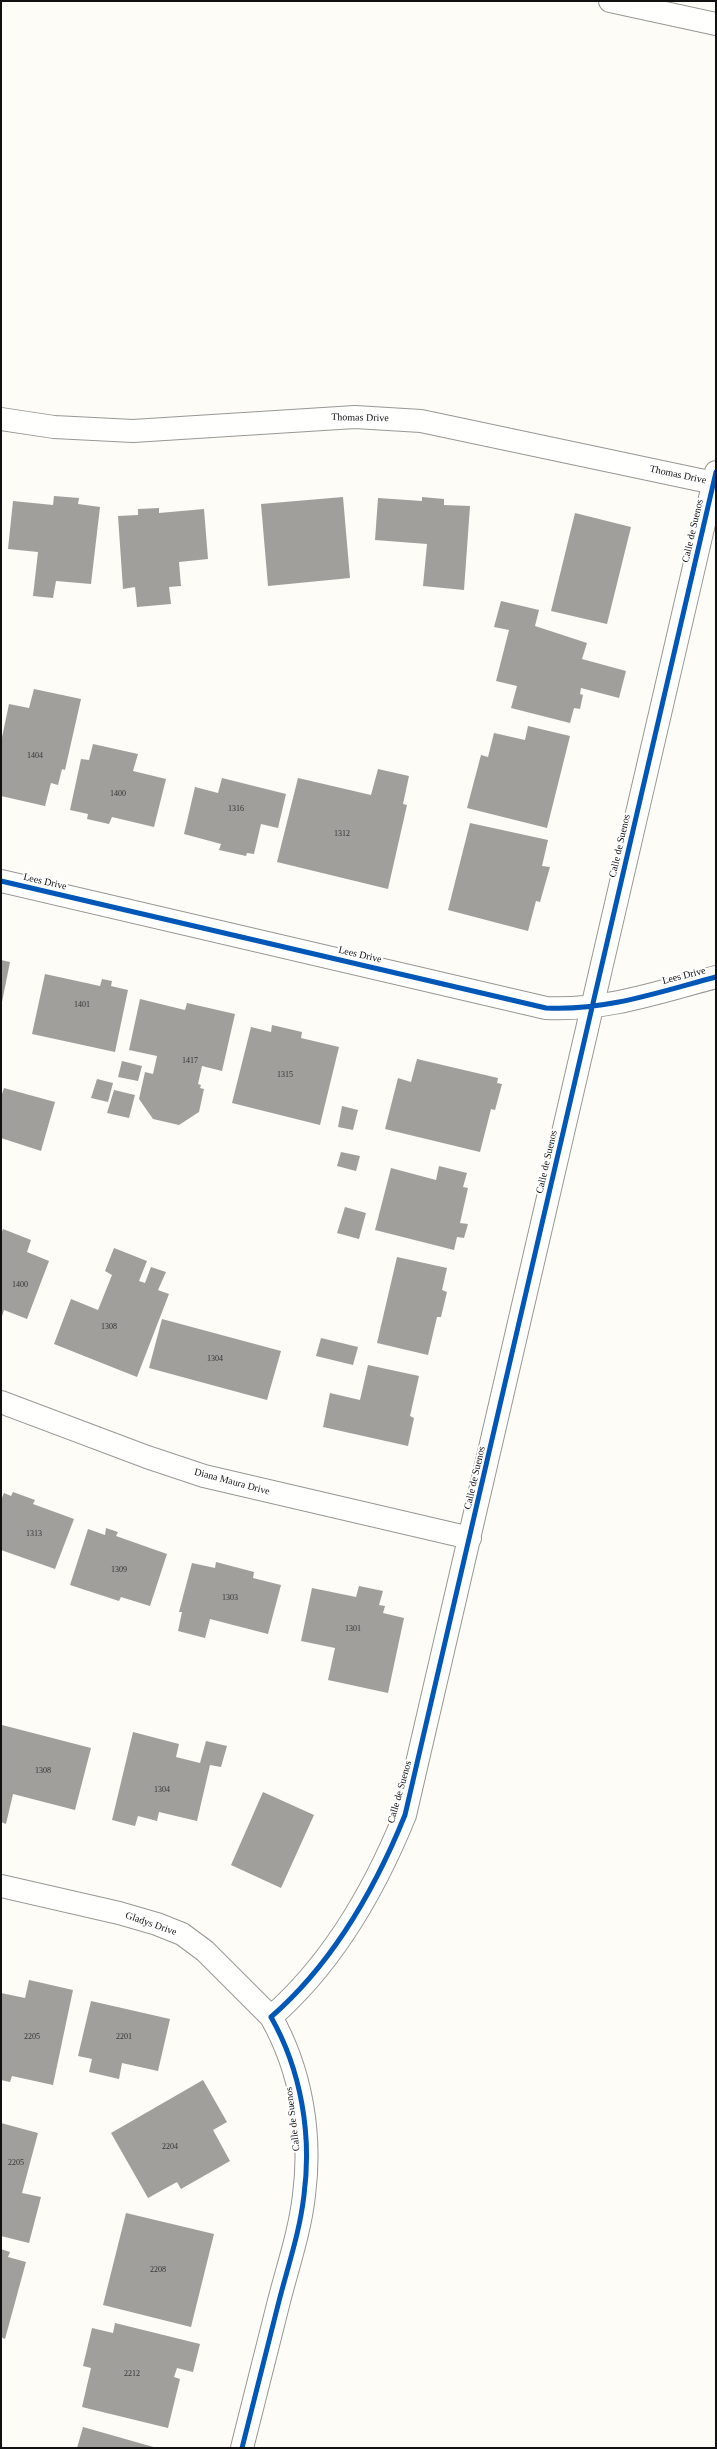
<!DOCTYPE html>
<html>
<head>
<meta charset="utf-8">
<style>
	body { margin:0 }
	#map { position:relative; width:717px; height:2449px; overflow:hidden; background:#fdfcf7; font-family:Georgia,serif }
	canvas { display:block }
	.frame { position:absolute; inset:0; border:2px solid #111; pointer-events:none }
</style>
</head>
<body>
<div id="map">
<canvas width="717" height="2449"></canvas>
<div class="frame"></div>
</div>
<script>
const ctx = document.querySelector('canvas').getContext('2d');
ctx.lineJoin = 'round';
function fillPath(path, color) { ctx.fillStyle = color; ctx.fill(path, 'evenodd'); }
function trace(path, color, width, dash) { ctx.strokeStyle = color; ctx.lineWidth = width; ctx.lineCap = dash ? 'butt' : 'round'; ctx.setLineDash(dash || []); ctx.stroke(path); }
function write(font, color, halo, rows, align = 'center') {
  ctx.font = font + ' Georgia,serif'; ctx.lineWidth = 4; ctx.setLineDash([]); ctx.textBaseline = 'middle'; ctx.strokeStyle = halo; ctx.fillStyle = color; for (const [text, x, y, turn = 0] of rows) {
    ctx.save(); ctx.translate(x, y); ctx.rotate((+turn || 0) * Math.PI / 180); ctx.textAlign = isNaN(turn) ? turn : align; if (halo) ctx.strokeText(text, 0, 0); ctx.fillText(text, 0, 0); ctx.restore();
  }
}
fillPath(new Path2D(`
	M 54,496 L 79,498 L 78,504 L 100,507 L 91,584 L 56,581 L 53,598 L 33,596 L 38,552 L 8,549 L 13,501 L 53,505 Z
	M 343,497 L 350,578 L 268,586 L 261,504 Z
	M 422,497 L 444,499 L 444,505 L 470,506 L 464,590 L 423,586 L 427,544 L 375,540 L 378,498 L 422,501 Z
	M 159,508 L 159,513 L 204,509 L 208,559 L 179,562 L 181,586 L 169,587 L 171,604 L 137,607 L 135,587 L 123,589 L 118,516 L 138,515 L 138,509 Z
	M 575,513 L 631,527 L 607,624 L 551,611 Z
	M 501,601 L 539,610 L 535,626 L 587,643 L 582,659 L 626,671 L 619,698 L 581,688 L 580,694 L 583,695 L 580,709 L 574,708 L 570,723 L 511,708 L 517,686 L 496,681 L 509,630 L 494,627 Z
	M 34,689 L 81,699 L 65,770 L 62,769 L 58,785 L 51,783 L 45,806 L 1,796 L 1,742 L 9,704 L 29,708 Z
	M 528,726 L 570,736 L 547,828 L 467,808 L 481,755 L 488,757 L 494,733 L 525,740 Z
	M 93,744 L 138,754 L 133,771 L 166,779 L 154,827 L 112,817 L 109,824 L 87,819 L 88,814 L 70,810 L 81,759 L 89,760 Z
	M 378,769 L 409,776 L 403,804 L 407,805 L 388,889 L 277,862 L 298,778 L 371,795 Z
	M 222,778 L 286,794 L 278,828 L 261,824 L 254,854 L 247,853 L 246,856 L 219,850 L 221,844 L 184,834 L 195,787 L 218,793 Z
	M 470,823 L 548,840 L 542,866 L 550,867 L 540,902 L 536,901 L 528,931 L 448,910 Z
	M 1,960 L 10,962 L 2,1002 L 1,1002 Z
	M 45,974 L 100,986 L 102,979 L 112,981 L 111,986 L 128,990 L 115,1052 L 32,1034 Z
	M 140,999 L 185,1010 L 187,1003 L 235,1014 L 222,1071 L 202,1066 L 198,1084 L 201,1085 L 200,1088 L 204,1089 L 199,1112 L 179,1125 L 153,1119 L 139,1099 L 145,1072 L 153,1074 L 157,1056 L 129,1050 Z
	M 272,1025 L 302,1032 L 301,1038 L 339,1047 L 320,1125 L 232,1103 L 251,1027 L 271,1032 Z
	M 417,1059 L 498,1078 L 497,1083 L 502,1084 L 495,1110 L 491,1109 L 480,1152 L 385,1129 L 398,1078 L 411,1082 Z
	M 122,1061 L 142,1066 L 138,1081 L 118,1077 Z
	M 97,1079 L 113,1083 L 108,1102 L 91,1098 Z
	M 4,1088 L 55,1102 L 41,1151 L 1,1138 L 1,1097 Z
	M 114,1090 L 135,1095 L 129,1118 L 107,1113 Z
	M 342,1106 L 358,1110 L 353,1130 L 338,1127 Z
	M 341,1152 L 360,1156 L 356,1171 L 337,1166 Z
	M 439,1166 L 467,1173 L 463,1187 L 468,1188 L 460,1223 L 468,1224 L 464,1238 L 457,1237 L 454,1250 L 375,1230 L 391,1168 L 436,1180 Z
	M 345,1207 L 366,1213 L 359,1239 L 337,1233 Z
	M 3,1229 L 31,1240 L 27,1252 L 49,1261 L 27,1319 L 4,1310 L 1,1319 L 1,1234 Z
	M 114,1248 L 147,1261 L 139,1281 L 145,1283 L 151,1267 L 166,1272 L 158,1290 L 169,1294 L 137,1377 L 54,1344 L 71,1299 L 98,1310 L 112,1275 L 105,1271 Z
	M 397,1257 L 447,1268 L 442,1290 L 447,1292 L 441,1317 L 437,1317 L 428,1355 L 377,1343 Z
	M 162,1319 L 281,1351 L 267,1400 L 149,1368 Z
	M 321,1338 L 358,1347 L 353,1365 L 316,1356 Z
	M 368,1365 L 419,1376 L 410,1416 L 414,1418 L 408,1446 L 323,1427 L 330,1393 L 360,1400 Z
	M 13,1492 L 35,1500 L 33,1504 L 74,1519 L 55,1569 L 1,1550 L 1,1500 L 4,1493 L 11,1496 Z
	M 106,1528 L 118,1532 L 116,1536 L 167,1554 L 150,1606 L 121,1597 L 119,1601 L 70,1585 L 88,1529 L 105,1535 Z
	M 216,1562 L 254,1572 L 253,1578 L 281,1585 L 268,1634 L 210,1619 L 205,1638 L 178,1631 L 182,1612 L 179,1612 L 192,1563 L 215,1568 Z
	M 359,1586 L 383,1591 L 379,1605 L 385,1606 L 383,1613 L 404,1618 L 388,1693 L 328,1680 L 335,1648 L 301,1641 L 312,1588 L 356,1597 Z
	M 2,1725 L 91,1748 L 75,1810 L 13,1794 L 6,1824 L 1,1822 Z
	M 133,1732 L 179,1744 L 176,1757 L 200,1763 L 206,1741 L 227,1746 L 221,1767 L 210,1765 L 197,1821 L 159,1812 L 157,1821 L 138,1816 L 135,1826 L 112,1820 Z
	M 263,1792 L 314,1815 L 281,1888 L 231,1865 Z
	M 29,1980 L 73,1990 L 53,2085 L 12,2076 L 10,2082 L 1,2080 L 1,1993 L 25,1998 Z
	M 91,2001 L 170,2019 L 158,2071 L 122,2063 L 119,2079 L 89,2072 L 92,2059 L 78,2056 Z
	M 203,2080 L 227,2122 L 213,2130 L 230,2161 L 181,2189 L 177,2182 L 148,2198 L 111,2133 Z
	M 1,2123 L 38,2133 L 22,2193 L 41,2197 L 29,2243 L 1,2236 Z
	M 126,2213 L 214,2234 L 191,2327 L 103,2305 Z
	M 1,2249 L 10,2252 L 8,2257 L 26,2262 L 5,2339 L 1,2337 Z
	M 115,2323 L 200,2344 L 193,2372 L 177,2368 L 174,2377 L 180,2379 L 168,2428 L 82,2407 L 91,2368 L 83,2366 L 92,2328 L 113,2333 Z
	M 83,2427 L 157,2448 L 77,2448 Z`), '#a19f9c');
const minor = new Path2D(`
	M 610,1 L 716,24
	M 1,419 L 54,427 L 133,431 L 355,417 L 421,421 L 714,483
	M 1,881 L 546,1008 C 606,1011 659,992 716,977
	M 1,1402 L 147,1457 L 204,1476 L 470,1538
	M 1,1886 L 119,1913 L 157,1924 L 182,1934 L 205,1951 L 271,2017
	M 242,2448 C 254,2399 267,2350 279,2301 C 288,2266 300,2231 304,2195 C 312,2134 301,2070 271,2017 C 332,1964 375,1889 405,1815 L 716,472`);
trace(minor, '#979795', 24);
trace(minor, '#fffffe', 22);
trace(new Path2D(`
	M 1,881 L 546,1008 C 606,1011 659,992 716,977
	M 242,2448 C 254,2399 267,2350 279,2301 C 288,2266 300,2231 304,2195 C 312,2134 301,2070 271,2017 C 332,1964 375,1889 405,1815 L 716,472`), '#0057b8', 5);
write('8px', '#353434', null, [
	["1404",35,756],
	["1400",118,794],
	["1316",236,809],
	["1312",342,834],
	["1401",82,1005],
	["1417",190,1061],
	["1315",285,1075],
	["1400",20,1285],
	["1308",109,1327],
	["1304",215,1359],
	["1313",34,1534],
	["1309",119,1570],
	["1303",230,1598],
	["1301",353,1629],
	["1308",43,1771],
	["1304",162,1790],
	["2205",32,2037],
	["2201",124,2037],
	["2204",170,2147],
	["2205",16,2163],
	["2208",158,2270],
	["2212",132,2374]
]);
write('10px', '#111', '#fff', [
	["Thomas Drive",360,418,1],
	["Thomas Drive",678,475,12],
	["Calle de Suenos",693,531,-77],
	["Calle de Suenos",620,846,-77],
	["Lees Drive",45,882,13],
	["Lees Drive",360,955,13],
	["Lees Drive",684,976,-14],
	["Calle de Suenos",547,1162,-77],
	["Calle de Suenos",475,1478,-77],
	["Diana Maura Drive",232,1482,15],
	["Calle de Suenos",400,1792,-74],
	["Gladys Drive",151,1924,19],
	["Calle de Suenos",293,2119,-97]
]);
</script>
</body>
</html>
